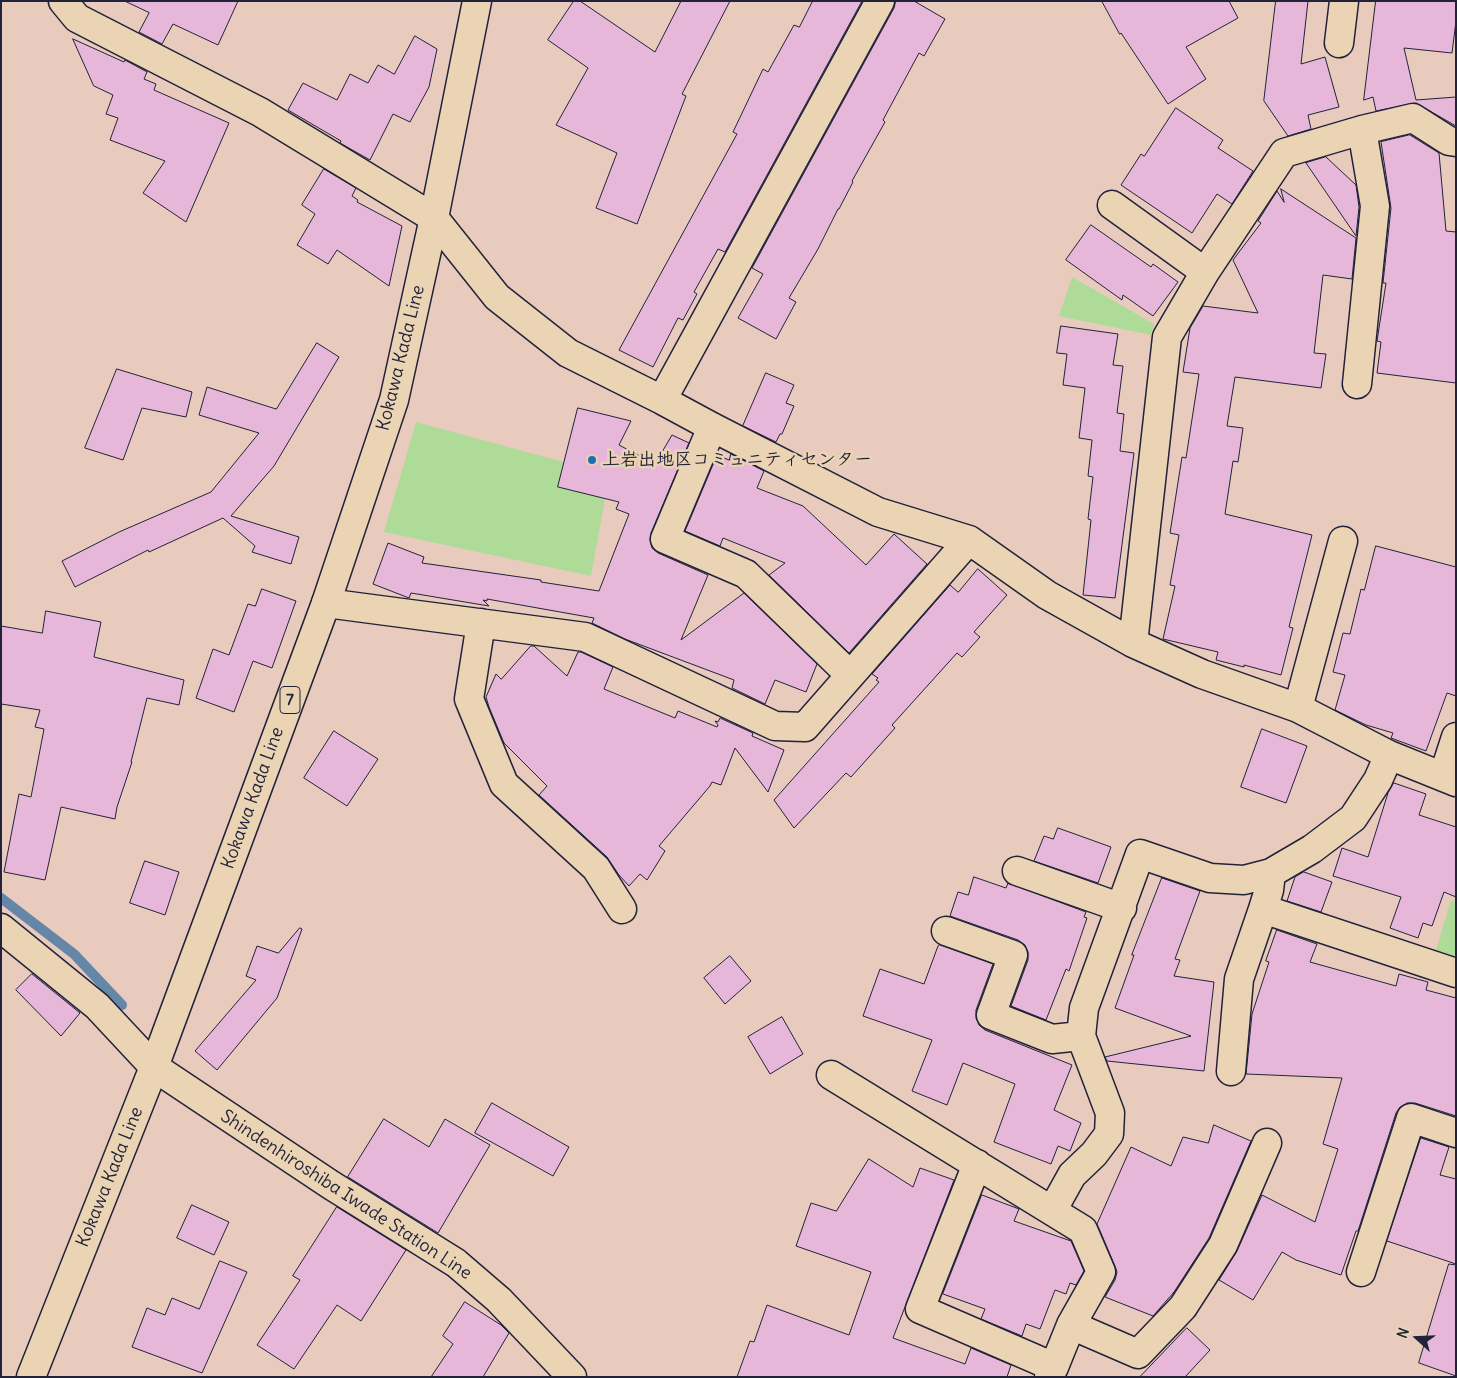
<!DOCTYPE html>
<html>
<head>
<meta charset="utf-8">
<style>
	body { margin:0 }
	#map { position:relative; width:1457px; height:1378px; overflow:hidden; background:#e9cbbe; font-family:Delius,sans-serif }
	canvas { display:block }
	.frame { position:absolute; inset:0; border:2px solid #22223b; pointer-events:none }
	.north { position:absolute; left:1392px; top:1313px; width:50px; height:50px; -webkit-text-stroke:4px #ead4b3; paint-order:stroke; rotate:290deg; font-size:14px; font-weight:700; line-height:20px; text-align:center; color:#22223b }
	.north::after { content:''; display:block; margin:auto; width:18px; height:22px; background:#22223b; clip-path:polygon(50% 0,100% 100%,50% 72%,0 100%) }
</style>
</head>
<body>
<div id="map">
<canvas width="1457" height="1378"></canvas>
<div class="frame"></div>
<div class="north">N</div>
</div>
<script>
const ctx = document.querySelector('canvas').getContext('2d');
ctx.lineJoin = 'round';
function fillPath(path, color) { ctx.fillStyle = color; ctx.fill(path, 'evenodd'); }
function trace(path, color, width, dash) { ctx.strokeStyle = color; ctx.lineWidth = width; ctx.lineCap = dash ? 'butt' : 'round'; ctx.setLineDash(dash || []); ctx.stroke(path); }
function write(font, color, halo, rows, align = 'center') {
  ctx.font = font + ' Delius,"Klee One",sans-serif'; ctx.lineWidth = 5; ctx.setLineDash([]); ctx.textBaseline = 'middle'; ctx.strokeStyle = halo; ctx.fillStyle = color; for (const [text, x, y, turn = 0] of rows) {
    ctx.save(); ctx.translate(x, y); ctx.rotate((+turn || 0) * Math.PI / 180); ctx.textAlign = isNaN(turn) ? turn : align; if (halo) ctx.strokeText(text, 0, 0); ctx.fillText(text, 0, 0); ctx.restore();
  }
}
fillPath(new Path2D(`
	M 1072,277 L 1154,324 L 1151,335 L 1059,316 Z
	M 416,422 L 564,462 L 558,487 L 605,499 L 591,576 L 384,532 Z
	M 1451,900 L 1456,902 L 1456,961 L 1435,953 Z`), '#afdb99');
trace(new Path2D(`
	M 1,898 L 74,954 L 122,1005`), '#6486a7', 10);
const building = new Path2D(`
	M 125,1 L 238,1 L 218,45 L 173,24 L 162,44 L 139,32 L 149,13 Z
	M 574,1 L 580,1 L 655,52 L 681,1 L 730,1 L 682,94 L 686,96 L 637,224 L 596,208 L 617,153 L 556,125 L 588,68 L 548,40 Z
	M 813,1 L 862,1 L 725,252 L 718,249 L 694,292 L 697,294 L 683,320 L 678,318 L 653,367 L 619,350 L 737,134 L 733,132 L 763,69 L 768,72 L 794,25 L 799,27 Z
	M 896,1 L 914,1 L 945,19 L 924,56 L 919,53 L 883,120 L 885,122 L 852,181 L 853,182 L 839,209 L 838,209 L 818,249 L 789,298 L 796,302 L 776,339 L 738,318 L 763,274 L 752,268 L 894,8 Z
	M 1102,1 L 1229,1 L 1238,18 L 1186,47 L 1206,79 L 1168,104 L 1121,33 L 1120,34 Z
	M 1276,1 L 1308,1 L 1301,64 L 1325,57 L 1339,107 L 1308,115 L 1311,129 L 1288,136 L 1264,101 Z
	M 1376,1 L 1456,1 L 1456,21 L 1452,53 L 1404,48 L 1416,100 L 1456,97 L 1456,126 L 1416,103 L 1376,111 L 1373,97 L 1364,100 Z
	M 415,36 L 437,49 L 429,87 L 410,122 L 393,114 L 370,160 L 340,143 L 341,141 L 288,110 L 303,83 L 337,100 L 350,74 L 368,83 L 378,65 L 394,74 Z
	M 73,39 L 124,62 L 125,60 L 147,72 L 144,79 L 156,84 L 154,90 L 229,123 L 186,222 L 143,193 L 165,161 L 110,140 L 118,118 L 106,114 L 113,95 L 94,86 Z
	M 1176,108 L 1223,140 L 1218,148 L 1253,171 L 1232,204 L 1217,194 L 1192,233 L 1121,185 L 1141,154 L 1144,156 Z
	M 1410,135 L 1439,153 L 1446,231 L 1456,232 L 1456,383 L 1377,373 L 1381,342 L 1377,341 L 1386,283 L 1383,283 L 1391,208 L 1381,142 Z
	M 1326,157 L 1356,185 L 1359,207 L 1356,236 L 1306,163 Z
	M 324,169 L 356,188 L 352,196 L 358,200 L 357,202 L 402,226 L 389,286 L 337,250 L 328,264 L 297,245 L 315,214 L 302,205 Z
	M 1281,189 L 1356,238 L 1352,279 L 1323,275 L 1314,353 L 1326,354 L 1321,388 L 1235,377 L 1227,426 L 1243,428 L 1238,462 L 1233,461 L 1225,514 L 1312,535 L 1289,627 L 1293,628 L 1281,675 L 1244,665 L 1244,667 L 1216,660 L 1218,652 L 1163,639 L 1175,586 L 1170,585 L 1179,535 L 1170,533 L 1182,457 L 1186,458 L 1199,374 L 1183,372 L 1190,328 L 1203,306 L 1258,313 L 1233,260 L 1261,223 L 1258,221 L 1277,191 L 1284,202 Z
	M 1091,225 L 1151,267 L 1153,264 L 1178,282 L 1153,316 L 1123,295 L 1122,300 L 1066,260 Z
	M 1061,326 L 1118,334 L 1113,365 L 1123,366 L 1117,413 L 1124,414 L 1120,451 L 1134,453 L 1115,598 L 1083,595 L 1091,520 L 1088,519 L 1093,477 L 1088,476 L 1092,440 L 1079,438 L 1085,388 L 1063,385 L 1067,354 L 1057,353 Z
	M 317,343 L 339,357 L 274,466 L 231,516 L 299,537 L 291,564 L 252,552 L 255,546 L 223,518 L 149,552 L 148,550 L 75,587 L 62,561 L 119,532 L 211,492 L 259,433 L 199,415 L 207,387 L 276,409 Z
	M 117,369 L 192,392 L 186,417 L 142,408 L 123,460 L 85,448 Z
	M 766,373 L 794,385 L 786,403 L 794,406 L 782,434 L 780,434 L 776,442 L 743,426 Z
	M 578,408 L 631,421 L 619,445 L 655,464 L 672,435 L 689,443 L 651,533 L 650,540 L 652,548 L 658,553 L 708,575 L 681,640 L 744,593 L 817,664 L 806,692 L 775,680 L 765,704 L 732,688 L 734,680 L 625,639 L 592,623 L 594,618 L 487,599 L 487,601 L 483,600 L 489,606 L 411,593 L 409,598 L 373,584 L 388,543 L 424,557 L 422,563 L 541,580 L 541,582 L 599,591 L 629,514 L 616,509 L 619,502 L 558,487 Z
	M 731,454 L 764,471 L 757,488 L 803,506 L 866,565 L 894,534 L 927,564 L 849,653 L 769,575 L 785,563 L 723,538 L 720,546 L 685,531 L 717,455 L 729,460 Z
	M 1376,546 L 1456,567 L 1456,696 L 1447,693 L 1426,751 L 1391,738 L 1393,733 L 1366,725 L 1335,710 L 1345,675 L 1333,672 L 1343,633 L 1350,634 L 1361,589 L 1364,590 Z
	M 978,569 L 1007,595 L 974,632 L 980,637 L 962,657 L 957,653 L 892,725 L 895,728 L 851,777 L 846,773 L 794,828 L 774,800 L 879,682 L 876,680 L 878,678 L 872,674 L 950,585 L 958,592 Z
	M 262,589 L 296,601 L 272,668 L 253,661 L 234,712 L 196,698 L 213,649 L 229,655 L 248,604 L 255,606 Z
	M 46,611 L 101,622 L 94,657 L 184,680 L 179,705 L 147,698 L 131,762 L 132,762 L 117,807 L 115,819 L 61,807 L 45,880 L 4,872 L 19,794 L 31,797 L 44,729 L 35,727 L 40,710 L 1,704 L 1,626 L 42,633 Z
	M 531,646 L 534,646 L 567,676 L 578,652 L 581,652 L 613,667 L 604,689 L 675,718 L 678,711 L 717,727 L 718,725 L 715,721 L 718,722 L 720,718 L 753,733 L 752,736 L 784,750 L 768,792 L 735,748 L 721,785 L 712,782 L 710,786 L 659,846 L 665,851 L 647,880 L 640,874 L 629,886 L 619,875 L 607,857 L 539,795 L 547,786 L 504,743 L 489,707 L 486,697 L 496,674 L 501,679 Z
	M 1262,729 L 1307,746 L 1286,803 L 1241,787 Z
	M 334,731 L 378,759 L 347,806 L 304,778 Z
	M 1394,783 L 1426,794 L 1419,815 L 1456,827 L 1456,897 L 1444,892 L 1432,926 L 1423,923 L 1418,938 L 1390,928 L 1401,897 L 1333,876 L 1342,848 L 1368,857 L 1388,793 Z
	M 1058,828 L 1111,847 L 1098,883 L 1034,861 L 1044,836 L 1053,839 Z
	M 145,861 L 179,872 L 165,915 L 130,903 Z
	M 1304,872 L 1332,882 L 1321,912 L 1287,901 L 1295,877 Z
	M 974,877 L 1006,888 L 1008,883 L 1086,912 L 1084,917 L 1087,918 L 1069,971 L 1066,969 L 1046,1020 L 1011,1006 L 1028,960 L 1028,952 L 1025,945 L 1018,940 L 950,916 L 958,892 L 968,895 Z
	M 1162,878 L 1200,891 L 1175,959 L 1180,960 L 1174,976 L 1214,982 L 1204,1071 L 1107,1061 L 1105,1057 L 1191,1036 L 1115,1008 L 1134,955 L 1132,955 Z
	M 300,928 L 302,929 L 277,998 L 217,1070 L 195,1051 L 256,980 L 246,976 L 257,946 L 278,953 Z
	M 1277,930 L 1317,944 L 1310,962 L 1396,986 L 1399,974 L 1428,982 L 1426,990 L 1456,998 L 1456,1116 L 1415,1103 L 1407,1103 L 1400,1107 L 1396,1113 L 1358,1231 L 1356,1231 L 1341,1275 L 1296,1260 L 1282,1252 L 1253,1300 L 1219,1280 L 1237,1251 L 1262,1195 L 1315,1222 L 1338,1149 L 1323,1144 L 1342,1078 L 1246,1074 L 1252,1014 L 1269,962 L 1266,961 Z
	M 940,945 L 993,964 L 976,1010 L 976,1018 L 979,1025 L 985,1030 L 1072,1065 L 1054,1110 L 1081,1123 L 1070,1151 L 1058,1146 L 1051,1164 L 994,1142 L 1015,1084 L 963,1063 L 947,1105 L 912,1091 L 932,1040 L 863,1016 L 880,969 L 924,984 L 938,946 Z
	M 730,956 L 751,981 L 725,1004 L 704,978 Z
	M 32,974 L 80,1013 L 61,1036 L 16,990 Z
	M 782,1017 L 803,1054 L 770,1074 L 748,1037 Z
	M 492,1103 L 569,1147 L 553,1176 L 475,1133 Z
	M 384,1119 L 429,1147 L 445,1119 L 490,1145 L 438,1233 L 348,1177 Z
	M 1214,1125 L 1251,1141 L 1209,1238 L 1174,1292 L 1153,1316 L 1105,1297 L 1115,1280 L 1117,1272 L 1115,1266 L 1097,1224 L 1131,1147 L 1171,1166 L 1183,1137 L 1208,1143 Z
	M 1421,1138 L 1449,1147 L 1440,1175 L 1456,1179 L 1456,1264 L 1387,1241 Z
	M 869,1159 L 913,1187 L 920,1168 L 954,1180 L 893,1338 L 965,1364 L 971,1348 L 1011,1365 L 1007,1377 L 737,1377 L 750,1341 L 754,1342 L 767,1305 L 849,1335 L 871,1272 L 796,1246 L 811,1203 L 836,1211 Z
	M 982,1195 L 1019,1209 L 1014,1221 L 1071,1241 L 1084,1271 L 1076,1285 L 1070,1283 L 1066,1294 L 1055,1290 L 1040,1329 L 1026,1324 L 1022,1336 L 981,1319 L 985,1309 L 943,1294 Z
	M 192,1205 L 229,1222 L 214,1255 L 177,1238 Z
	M 337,1207 L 406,1250 L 361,1321 L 337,1305 L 294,1369 L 257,1345 L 300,1280 L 293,1276 Z
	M 220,1261 L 247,1272 L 202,1373 L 132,1347 L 147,1308 L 165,1315 L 172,1298 L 199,1309 Z
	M 1449,1264 L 1456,1265 L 1456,1376 L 1419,1363 Z
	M 465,1302 L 501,1325 L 509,1333 L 483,1377 L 431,1377 L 453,1344 L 443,1336 Z
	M 1187,1328 L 1210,1350 L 1185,1377 L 1140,1377 Z`);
fillPath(building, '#e6b7d8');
trace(building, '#22223b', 1);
const minor = new Path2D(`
	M 63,1 L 77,18 L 260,112 L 434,218 L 497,297 L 568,353 L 662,400 L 712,427 L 878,512 L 969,540 L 1047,595 L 1133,643 L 1202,674 L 1298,708 L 1389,755 L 1456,782
	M 1339,43 L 1344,1
	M 1112,205 L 1205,272
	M 1357,384 L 1375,206 L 1362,130
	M 662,400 L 880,1
	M 712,427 L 665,539 L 746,574 L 850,675
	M 326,603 L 585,637 L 775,726 L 805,727 L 969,540
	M 481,623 L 469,699 L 504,784 L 596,868 L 622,909
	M 1133,643 L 1167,337 L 1205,272 L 1284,153 L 1362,130 L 1413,118 L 1449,141 L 1456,142
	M 1298,708 L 1343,541
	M 1443,777 L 1456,737
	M 1017,871 L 1122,908
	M 1271,873 L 1269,890 L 1263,909 L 1456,973
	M 1,928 L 97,1006 L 154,1067
	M 946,931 L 1013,955 L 991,1015 L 1052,1039 L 1081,1036
	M 1231,1071 L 1239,979 L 1263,909
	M 831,1075 L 1083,1230 L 1101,1272 L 1071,1325 L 1054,1367 L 1049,1377
	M 977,1164 L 920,1309 L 1054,1367
	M 1052,1211 L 1072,1175 L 1094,1154 L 1109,1134 L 1110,1113 L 1081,1036 L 1084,1008 L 1140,854 L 1210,878 L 1244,880 L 1271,873 L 1312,849 L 1353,818 L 1378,780 L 1389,755
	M 1361,1272 L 1411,1118 L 1456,1133
	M 1071,1325 L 1138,1354 L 1183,1307 L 1223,1245 L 1267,1143`);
const major = new Path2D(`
	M 154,1067 L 331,1185 L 456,1263 L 499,1300 L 572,1377
	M 31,1377 L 154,1067 L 326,603 L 394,400 L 434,218 L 477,1`);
trace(minor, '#22223b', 31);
trace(major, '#22223b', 31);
trace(minor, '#ead4b3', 28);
trace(major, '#ead4b3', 28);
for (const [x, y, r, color] of [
	[592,460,5,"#1f6fb2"]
]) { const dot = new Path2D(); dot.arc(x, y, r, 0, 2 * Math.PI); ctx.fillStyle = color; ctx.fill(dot); trace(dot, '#ead4b3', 2); }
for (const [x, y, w] of [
	[290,700,20]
]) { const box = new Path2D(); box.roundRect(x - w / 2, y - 13.5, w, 27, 4); ctx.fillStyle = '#ead4b3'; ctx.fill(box); trace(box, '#22223b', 1); }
write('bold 16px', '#22223b', null, [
	["7",290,700]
]);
write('18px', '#22223b', '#ead4b3', [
	["Kokawa Kada Line",401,358,-76],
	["Kokawa Kada Line",253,798,-70],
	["Kokawa Kada Line",110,1177,-68],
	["Shindenhiroshiba Iwade Station Line",346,1195,33]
]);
write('bold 18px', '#22223b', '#ead4b3', [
	["上岩出地区コミュニティセンター",602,460]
], 'left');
</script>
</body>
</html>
